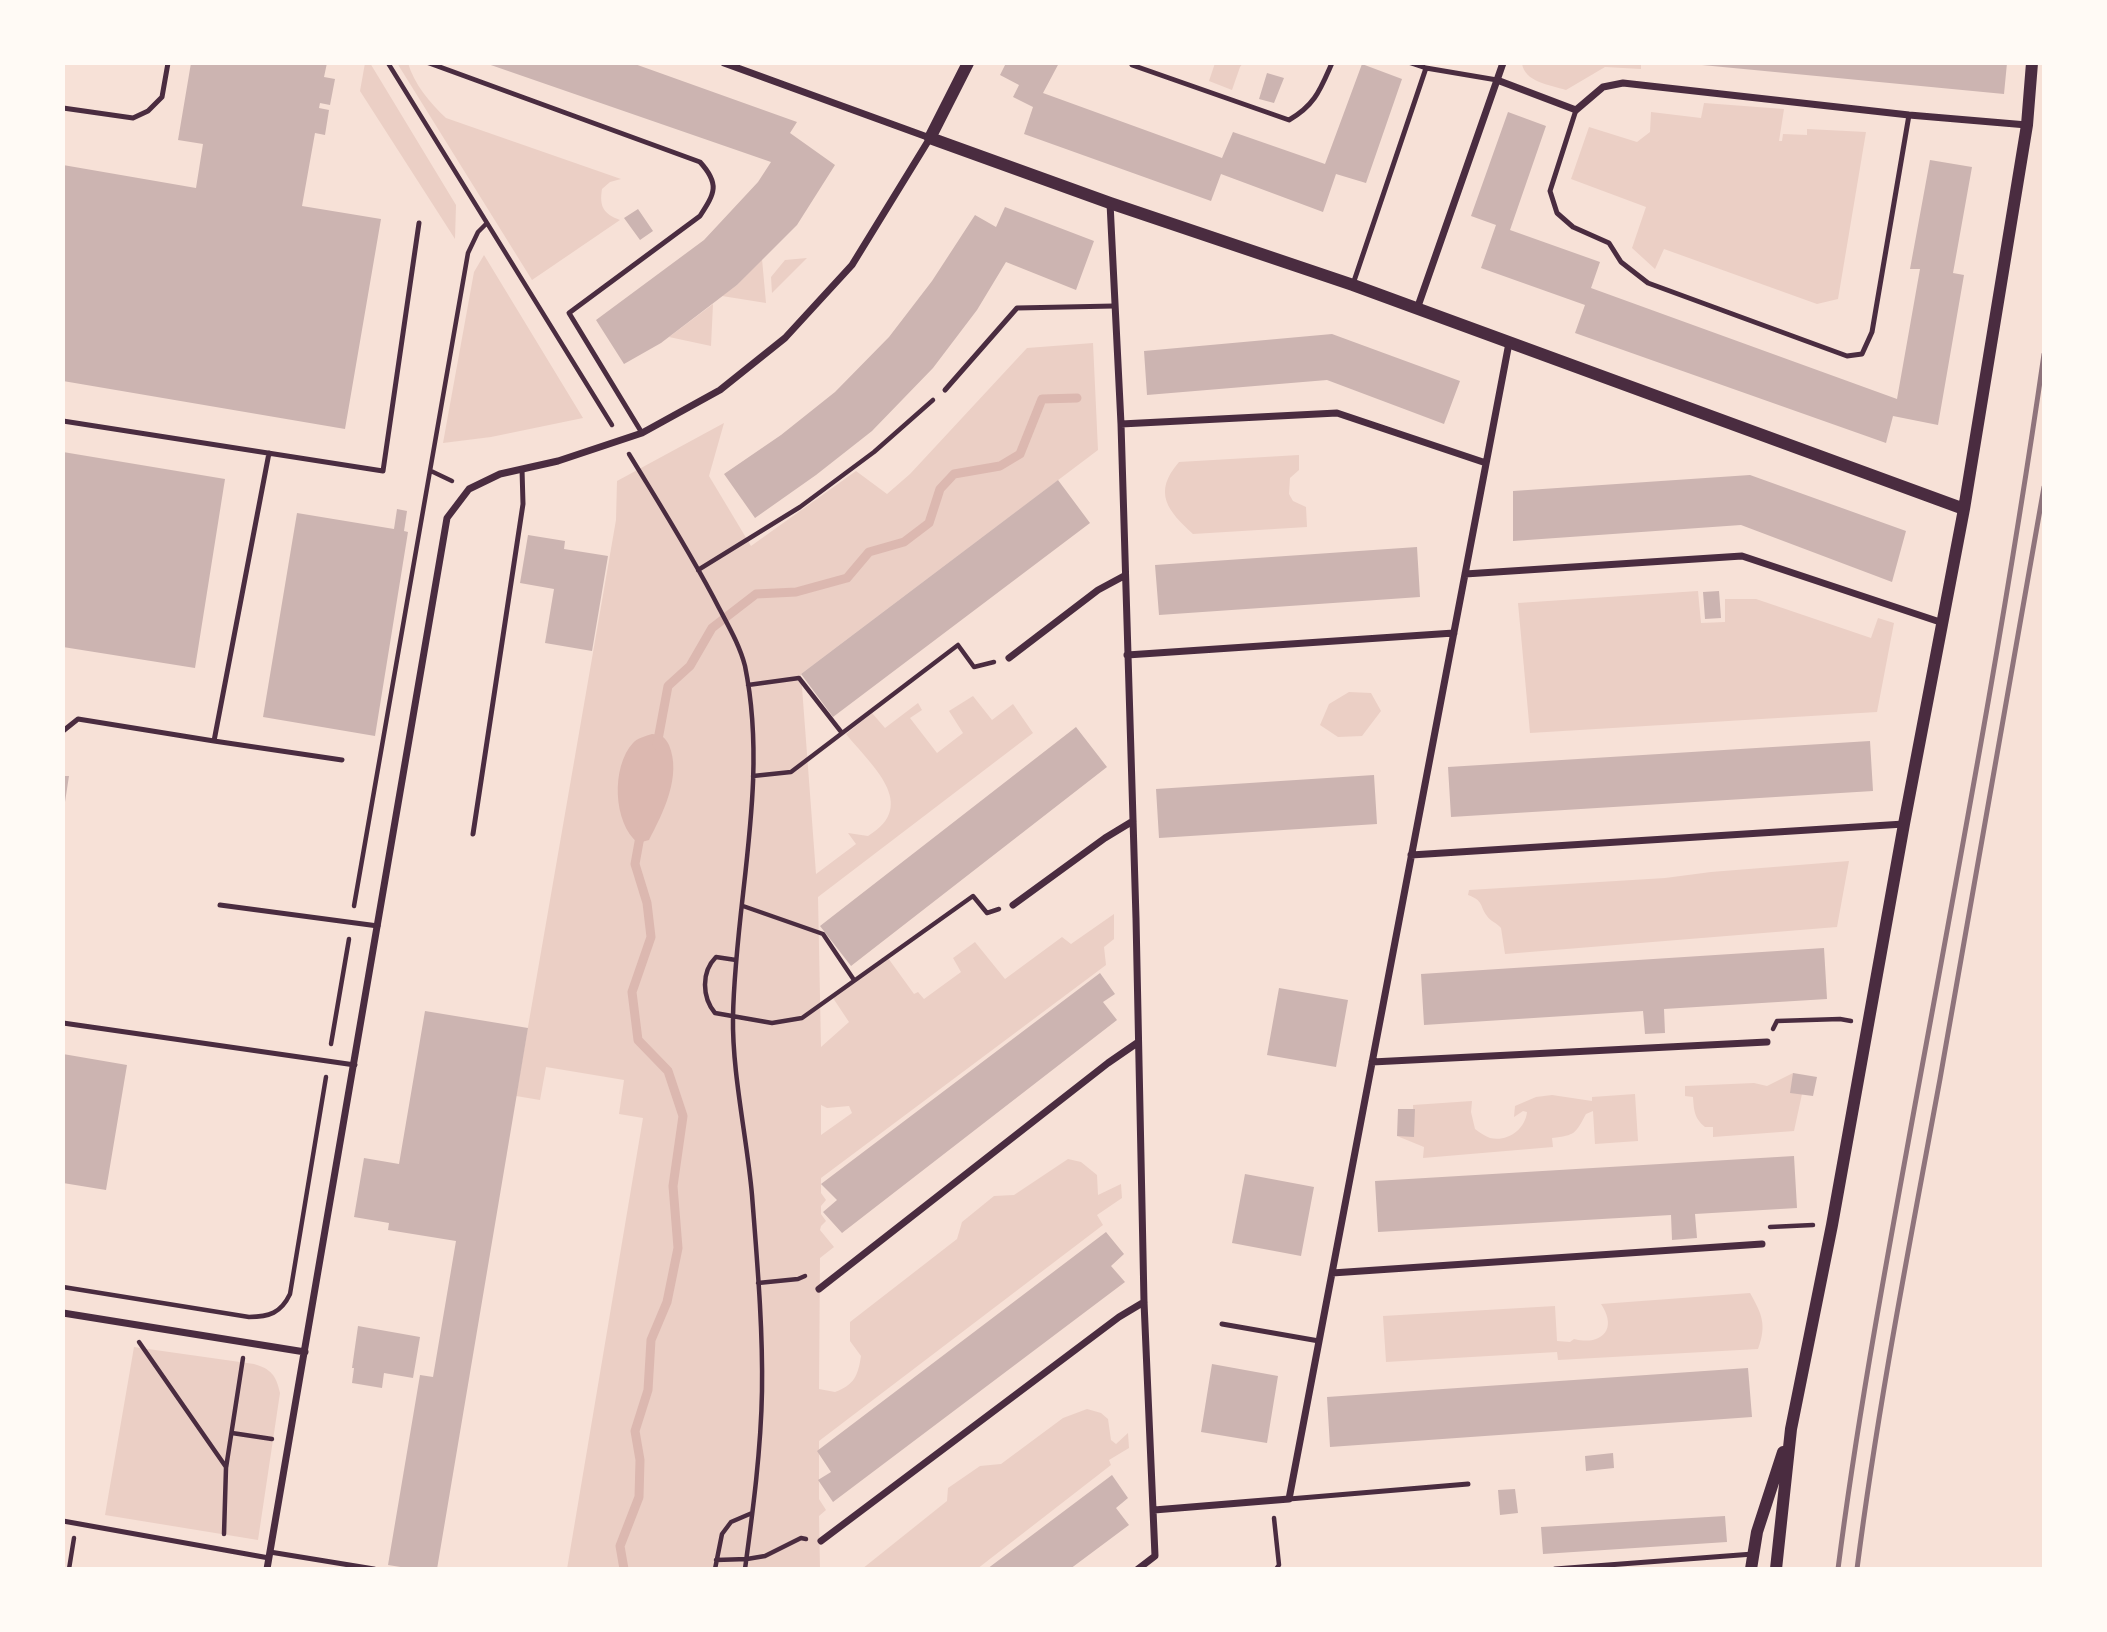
<!DOCTYPE html>
<html>
<head>
<meta charset="utf-8">
<style>
	body { margin:0 }
	#map { position:relative; width:2107px; height:1632px; overflow:hidden; background:#f7e1d7; font-family:Arial,sans-serif }
	canvas { display:block }
	.frame { position:absolute; inset:0; border:65px solid #fffaf5; pointer-events:none }
</style>
</head>
<body>
<div id="map">
<canvas width="2107" height="1632"></canvas>
<div class="frame"></div>
</div>
<script>
const ctx = document.querySelector('canvas').getContext('2d');
ctx.lineJoin = 'round';
function fillPath(path, color) { ctx.fillStyle = color; ctx.fill(path, 'evenodd'); }
function trace(path, color, width, dash) { ctx.strokeStyle = color; ctx.lineWidth = width; ctx.lineCap = dash ? 'butt' : 'round'; ctx.setLineDash(dash || []); ctx.stroke(path); }
fillPath(new Path2D(`
	M 365,63 L 370,63 L 456,205 L 455,239 L 360,91 Z
	M 397,63 L 408,63 C 414,84 430,103 446,118 L 621,179 L 610,182 L 602,189 C 599,207 604,214 620,220 L 532,280 Z
	M 1215,63 L 1243,63 L 1240,67 L 1232,90 L 1209,81 Z
	M 1522,63 L 1641,63 L 1641,69 L 1605,67 L 1566,90 C 1550,85 1524,82 1522,63 Z
	M 1704,103 L 1784,109 L 1779,141 L 1782,141 L 1783,134 L 1807,135 L 1807,129 L 1866,132 L 1838,299 L 1817,304 L 1664,249 L 1655,269 L 1632,248 L 1646,207 L 1571,179 L 1589,127 L 1637,142 L 1650,132 L 1651,112 L 1701,118 Z
	M 484,255 L 583,418 L 491,437 L 443,443 L 474,272 Z
	M 807,258 L 772,293 L 771,277 L 785,260 Z
	M 762,259 L 766,303 L 722,296 L 737,285 Z
	M 713,304 L 711,346 L 669,337 Z
	M 1093,343 L 1098,450 L 801,674 L 816,874 L 856,844 L 848,833 L 868,836 C 920,805 871,765 846,734 L 872,713 L 885,728 L 918,703 L 922,710 L 910,718 L 937,753 L 963,733 L 949,711 L 973,696 L 992,720 L 1013,704 L 1033,733 L 818,897 L 821,1047 L 849,1022 L 833,998 L 888,958 L 914,994 L 918,992 L 924,999 L 961,972 L 953,958 L 975,942 L 1005,979 L 1062,937 L 1071,944 L 1114,914 L 1114,939 L 1104,947 L 1106,965 L 821,1178 L 821,1193 L 826,1200 L 821,1206 L 821,1214 L 826,1221 L 821,1226 L 820,1230 L 834,1247 L 820,1258 L 819,1389 L 835,1392 C 854,1385 858,1376 861,1356 L 850,1341 L 850,1322 L 957,1239 L 962,1222 L 994,1196 L 1014,1195 L 1068,1159 L 1081,1162 L 1097,1175 L 1098,1195 L 1121,1184 L 1122,1198 L 1097,1215 L 1103,1225 L 819,1441 L 819,1499 L 826,1510 L 819,1516 L 820,1569 L 567,1569 L 643,1118 L 619,1114 L 624,1080 L 546,1067 L 540,1100 L 516,1096 L 616,520 L 617,481 L 724,423 L 709,476 L 751,546 L 856,471 L 887,494 L 910,474 L 1027,348 ZM 821,1105 L 827,1108 L 849,1106 L 852,1113 L 821,1135 Z
	M 1299,455 L 1299,470 L 1290,478 L 1289,494 L 1293,501 L 1306,507 L 1307,527 L 1193,534 C 1168,511 1152,493 1179,462 Z
	M 1698,591 L 1701,623 L 1725,622 L 1725,599 L 1756,599 L 1871,638 L 1878,618 L 1894,623 L 1877,712 L 1530,733 L 1518,603 Z
	M 1349,692 L 1371,693 L 1381,711 L 1362,736 L 1338,737 L 1320,725 L 1329,704 Z
	M 1849,861 L 1837,927 L 1505,954 L 1501,928 C 1497,923 1490,921 1487,916 C 1479,905 1484,901 1468,895 L 1469,890 L 1665,878 L 1711,872 Z
	M 1793,1073 L 1802,1094 L 1794,1131 L 1713,1137 L 1713,1127 L 1705,1127 C 1694,1118 1694,1110 1693,1097 L 1685,1096 L 1685,1086 L 1754,1083 L 1767,1086 Z
	M 1635,1094 L 1638,1141 L 1595,1144 L 1593,1111 L 1586,1114 C 1575,1134 1576,1135 1552,1138 L 1553,1147 L 1423,1158 L 1424,1147 L 1397,1136 L 1414,1136 L 1413,1105 L 1472,1101 L 1471,1112 L 1475,1129 C 1479,1132 1485,1136 1490,1138 C 1507,1142 1525,1130 1527,1112 L 1523,1111 L 1514,1117 L 1515,1106 L 1536,1097 L 1552,1095 L 1592,1101 L 1592,1097 Z
	M 1750,1293 C 1762,1314 1767,1325 1758,1349 L 1558,1360 L 1557,1352 L 1386,1362 L 1383,1316 L 1555,1306 L 1557,1341 L 1570,1342 L 1574,1339 C 1602,1346 1618,1329 1601,1304 Z
	M 134,1347 L 254,1364 C 271,1369 276,1375 280,1393 L 258,1540 L 105,1515 Z
	M 1087,1409 L 1101,1413 L 1108,1419 L 1111,1440 L 1116,1444 L 1128,1433 L 1129,1448 L 1109,1460 L 1111,1465 L 977,1569 L 862,1569 L 947,1501 L 948,1488 L 980,1466 L 1001,1464 L 1063,1418 Z`), '#ebcfc5');
fillPath(new Path2D(`
	M 652,734 C 661,734 665,737 669,745 C 682,776 663,813 649,840 L 638,843 C 613,823 611,767 633,743 C 637,738 646,736 652,734 Z`), '#dcb8b0');
trace(new Path2D(`
	M 657,745 L 668,686 L 690,666 L 712,628 L 756,594 L 796,592 L 847,578 L 869,552 L 904,542 L 929,523 L 940,489 L 954,474 L 1000,466 L 1020,454 L 1042,399 L 1077,398
	M 624,1569 L 620,1546 L 639,1497 L 640,1460 L 635,1431 L 648,1390 L 651,1340 L 667,1302 L 678,1248 L 673,1186 L 683,1116 L 668,1071 L 638,1040 L 632,992 L 651,937 L 647,903 L 635,864 L 641,831`), '#dcb8b0', 9);
fillPath(new Path2D(`
	M 191,63 L 327,63 L 324,77 L 335,79 L 330,105 L 320,103 L 319,108 L 329,110 L 325,135 L 315,133 L 302,206 L 381,219 L 345,429 L 63,381 L 63,165 L 196,188 L 203,144 L 178,140 Z
	M 485,63 L 632,63 L 797,122 L 790,133 L 835,165 L 797,225 L 737,285 L 661,343 L 624,364 L 596,320 L 704,240 L 758,182 L 771,162 Z
	M 1006,63 L 1059,63 L 1043,93 L 1222,158 L 1233,132 L 1325,164 L 1362,64 L 1402,79 L 1366,183 L 1336,174 L 1323,212 L 1221,174 L 1211,201 L 1024,134 L 1033,107 L 1013,97 L 1019,85 L 1000,75 Z
	M 1702,63 L 2007,63 L 2004,94 L 1702,65 Z
	M 1267,73 L 1284,78 L 1274,103 L 1259,99 Z
	M 1508,112 L 1546,126 L 1510,230 L 1600,262 L 1591,288 L 1897,399 L 1920,269 L 1910,269 L 1930,160 L 1972,167 L 1953,273 L 1964,275 L 1938,425 L 1893,416 L 1886,443 L 1575,333 L 1585,305 L 1481,268 L 1496,225 L 1471,216 Z
	M 1005,207 L 1094,241 L 1076,290 L 1006,262 L 977,310 L 933,368 L 872,431 L 816,475 L 755,518 L 724,474 L 781,435 L 835,392 L 889,337 L 932,281 L 975,215 L 996,227 Z
	M 638,209 L 653,231 L 640,240 L 624,218 Z
	M 1332,334 L 1460,381 L 1444,424 L 1327,380 L 1147,395 L 1144,351 Z
	M 63,452 L 225,479 L 195,668 L 63,647 Z
	M 1750,475 L 1906,531 L 1892,582 L 1741,525 L 1513,541 L 1513,491 Z
	M 1058,480 L 1090,523 L 833,717 L 801,674 Z
	M 397,509 L 407,511 L 404,531 L 408,532 L 375,736 L 263,717 L 297,513 L 394,529 Z
	M 528,535 L 565,541 L 564,549 L 608,556 L 592,651 L 545,643 L 554,589 L 520,583 Z
	M 1417,547 L 1420,597 L 1159,615 L 1155,565 Z
	M 1719,591 L 1721,618 L 1705,619 L 1703,592 Z
	M 1076,727 L 1107,767 L 851,966 L 820,926 Z
	M 1870,741 L 1873,791 L 1451,817 L 1448,767 Z
	M 1374,775 L 1377,824 L 1159,838 L 1156,789 Z
	M 63,776 L 69,776 L 65,802 L 63,802 Z
	M 1824,948 L 1827,999 L 1664,1009 L 1665,1033 L 1645,1034 L 1643,1011 L 1424,1025 L 1421,974 Z
	M 1100,973 L 1115,994 L 1103,1002 L 1117,1020 L 842,1233 L 823,1212 L 837,1200 L 821,1184 Z
	M 1279,988 L 1348,1000 L 1336,1067 L 1267,1055 Z
	M 425,1011 L 528,1028 L 437,1569 L 413,1569 L 388,1565 L 420,1375 L 433,1377 L 456,1241 L 388,1230 L 389,1223 L 354,1217 L 364,1158 L 399,1164 Z
	M 63,1054 L 127,1065 L 106,1190 L 63,1183 Z
	M 1793,1073 L 1817,1077 L 1813,1096 L 1790,1093 Z
	M 1398,1109 L 1415,1109 L 1414,1137 L 1397,1136 Z
	M 1794,1156 L 1797,1208 L 1695,1214 L 1697,1238 L 1672,1240 L 1671,1215 L 1378,1232 L 1375,1181 Z
	M 1245,1174 L 1314,1187 L 1301,1256 L 1232,1243 Z
	M 1106,1232 L 1124,1254 L 1111,1266 L 1125,1282 L 833,1502 L 818,1480 L 831,1472 L 817,1451 Z
	M 358,1326 L 420,1337 L 413,1378 L 384,1373 L 382,1388 L 352,1383 L 354,1368 L 352,1368 Z
	M 1212,1364 L 1278,1376 L 1267,1443 L 1201,1432 Z
	M 1748,1368 L 1752,1417 L 1330,1447 L 1327,1397 Z
	M 1613,1453 L 1614,1468 L 1586,1471 L 1585,1456 Z
	M 1112,1475 L 1128,1498 L 1116,1508 L 1129,1525 L 1070,1569 L 987,1569 Z
	M 1515,1489 L 1518,1513 L 1500,1515 L 1498,1490 Z
	M 1725,1516 L 1727,1542 L 1543,1554 L 1541,1527 Z`), '#ccb4b1');
trace(new Path2D(`
	M 388,63 L 612,425
	M 629,454 C 660,505 692,555 719,608 C 729,627 740,646 745,666 C 769,783 735,900 733,1017 C 732,1073 747,1138 752,1195 C 757,1260 763,1326 762,1391 C 761,1450 753,1510 745,1569
	M 431,471 L 452,481
	M 698,570 L 800,507 L 874,452 L 933,400
	M 748,685 L 799,678 L 842,733
	M 753,776 L 791,772 L 958,645 L 974,667 L 994,662
	M 354,906 L 468,253 L 478,232 L 487,223
	M 743,906 L 823,934 L 854,980
	M 736,960 L 716,957 C 701,972 702,997 715,1013 L 772,1023 L 802,1018 L 973,896 L 987,913 L 999,909
	M 1773,1029 L 1777,1021 L 1840,1019 L 1851,1021
	M 331,1044 L 349,939
	M 1770,1227 L 1813,1225
	M 758,1283 L 798,1279 L 805,1276
	M 63,1287 L 249,1317 C 269,1317 281,1313 290,1294 L 326,1077
	M 139,1342 L 226,1467
	M 232,1433 L 272,1439
	M 1274,1518 L 1279,1565 L 1276,1569
	M 224,1534 L 226,1468 L 243,1358
	M 716,1560 L 747,1559 L 765,1556 L 801,1538 L 806,1539
	M 69,1569 L 74,1538
	M 715,1569 L 722,1534 L 731,1522 L 752,1513`), '#4a2c40', 4.5);
trace(new Path2D(`
	M 429,63 L 700,162 C 720,184 715,193 700,216 L 569,313 L 642,433
	M 1131,63 L 1132,65 L 1289,120 C 1315,105 1320,90 1332,63
	M 1411,63 L 1426,68 L 1497,80
	M 63,108 L 133,118 L 148,111 L 162,97 L 168,63
	M 1576,110 L 1550,191 L 1557,213 L 1573,227 L 1609,243 L 1621,262 L 1648,283 L 1847,356 L 1862,354 L 1872,332 L 1909,115
	M 1353,284 L 1426,68
	M 945,390 L 1017,308 L 1114,306
	M 63,421 L 383,471 L 419,223
	M 269,453 L 214,741 L 342,760
	M 63,731 L 78,719 L 214,741
	M 473,834 L 523,504 L 522,469
	M 220,905 L 378,926
	M 63,1023 L 355,1065
	M 1222,1324 L 1319,1341
	M 1289,1499 L 1468,1484
	M 63,1521 L 269,1558
	M 270,1552 L 374,1569
	M 1555,1569 L 1753,1554`), '#4a2c40', 5);
trace(new Path2D(`
	M 1497,80 L 1576,110 L 1603,87 L 1623,83 L 1909,115 L 2027,125
	M 1110,203 L 1121,424 L 1136,918 L 1144,1302 L 1155,1556 L 1138,1569
	M 1417,309 L 1503,63
	M 1121,424 L 1337,413 L 1486,463
	M 1465,574 L 1742,556 L 1943,623
	M 1127,655 L 1454,633
	M 1009,658 L 1098,590 L 1124,576
	M 1411,855 L 1904,824
	M 1013,905 L 1105,838 L 1133,821
	M 1372,1062 L 1767,1042
	M 1332,1273 L 1762,1244
	M 819,1289 L 1108,1063 L 1137,1043
	M 63,1313 L 305,1352
	M 1154,1510 L 1289,1499 L 1509,343
	M 821,1541 L 1119,1317 L 1144,1302
	M 267,1569 L 447,518 L 469,489 L 500,474 L 558,461 L 642,433 L 720,390 L 785,338 L 852,265 L 930,138 L 724,63`), '#4a2c40', 7);
trace(new Path2D(`
	M 968,63 L 930,138 L 1110,203 L 1353,285 L 1964,509
	M 1751,1569 L 1757,1532 L 1783,1452
	M 1776,1569 L 1791,1429 L 1832,1225 L 1904,824 L 1964,509 L 2027,125 L 2032,63`), '#4a2c40', 12);
trace(new Path2D(`
	M 1838,1569 C 1858,1413 1887,1259 1915,1105 C 1961,855 2008,605 2044,354
	M 1857,1569 C 1878,1405 1910,1242 1940,1079 C 1975,882 2010,685 2044,487`), '#8f747c', 5);
</script>
</body>
</html>
